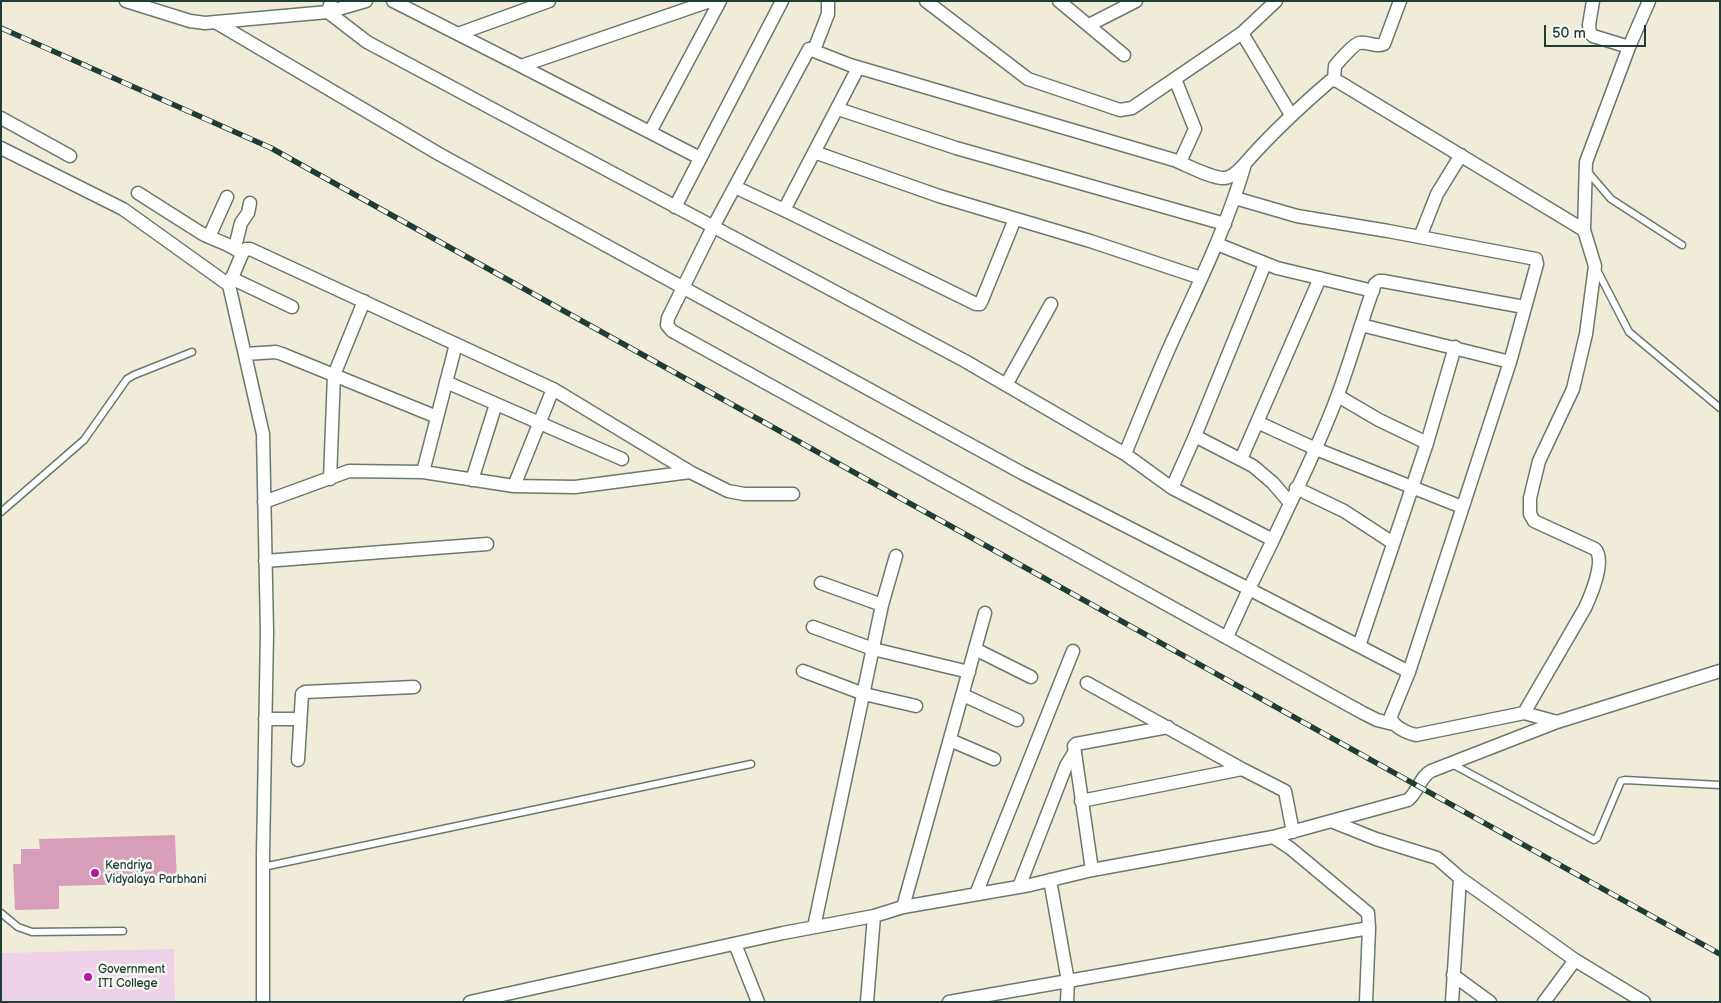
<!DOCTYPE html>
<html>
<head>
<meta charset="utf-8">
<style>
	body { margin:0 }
	#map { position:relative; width:1721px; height:1003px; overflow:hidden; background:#f0ecd9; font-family:"Balsamiq Sans",sans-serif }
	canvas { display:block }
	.frame { position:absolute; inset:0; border:2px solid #1f3d34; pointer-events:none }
	.scale { position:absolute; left:1544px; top:25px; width:102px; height:22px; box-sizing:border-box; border:2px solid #1f3d34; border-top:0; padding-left:6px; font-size:15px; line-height:18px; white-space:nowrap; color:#1f3d34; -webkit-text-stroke:4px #f6f6f2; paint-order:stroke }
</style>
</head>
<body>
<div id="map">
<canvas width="1721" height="1003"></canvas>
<div class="frame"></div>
<div class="scale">50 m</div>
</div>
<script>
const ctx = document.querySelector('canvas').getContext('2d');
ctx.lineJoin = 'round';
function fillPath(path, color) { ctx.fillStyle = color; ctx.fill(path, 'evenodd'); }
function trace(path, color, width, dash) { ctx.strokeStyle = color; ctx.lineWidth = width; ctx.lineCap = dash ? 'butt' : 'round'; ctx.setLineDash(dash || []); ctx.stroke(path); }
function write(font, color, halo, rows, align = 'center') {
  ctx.font = font + ' "Balsamiq Sans",sans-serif'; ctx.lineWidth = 5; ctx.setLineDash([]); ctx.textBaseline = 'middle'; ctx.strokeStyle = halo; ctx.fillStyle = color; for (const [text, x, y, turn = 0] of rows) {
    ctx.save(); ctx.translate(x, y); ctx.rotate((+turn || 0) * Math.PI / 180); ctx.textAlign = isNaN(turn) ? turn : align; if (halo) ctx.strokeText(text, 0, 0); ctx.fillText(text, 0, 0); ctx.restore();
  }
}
fillPath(new Path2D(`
	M 174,949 L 175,1002 L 1,1002 L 1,953 Z`), '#edd1e9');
fillPath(new Path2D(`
	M 175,835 L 177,883 L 59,886 L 59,909 L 15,910 L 13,864 L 21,864 L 21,849 L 40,849 L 39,839 Z`), '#d89eb9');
const lane = new Path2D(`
	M 1587,171 L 1611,199 L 1682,245
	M 1597,270 L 1629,332 L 1720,408
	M 1,512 L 84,440 L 127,379 L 134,375 L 192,352
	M 1452,764 L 1594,840 L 1597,838 L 1621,781 L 1625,780 L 1720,785
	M 263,867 L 751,764
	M 1,913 L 18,927 L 32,932 L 123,931`);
const street = new Path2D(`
	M 126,1 L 190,21 L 205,23 L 328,12 L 366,1
	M 393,1 L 521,66 L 710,1
	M 926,1 L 1028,79 L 1120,110 L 1132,108 L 1242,33 L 1276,1
	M 1059,1 L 1124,55
	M 1593,1 L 1589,25 L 1590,33 L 1593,36 L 1629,47
	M 217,23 L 439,154 L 1022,473 L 1249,589 L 1273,540 L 1172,488 L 1125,454 L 965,361 L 367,42 L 328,12 L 331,1
	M 1089,25 L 1136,1
	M 1242,33 L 1291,115
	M 458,34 L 549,1
	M 814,50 L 828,14 L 828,1
	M 521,66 L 700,158
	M 1175,79 L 1195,129 L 1180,162
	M 1334,80 L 1335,66 C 1339,61 1354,44 1359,43 C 1368,41 1376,48 1384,44 L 1400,1
	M 838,109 L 956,148 L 1225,224
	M 1,118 L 70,156
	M 650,132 L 720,1
	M 1,148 L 123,209 L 229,285 L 263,434 L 267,632 L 263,855 L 263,1002
	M 814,152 L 939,196 L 1090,241 L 1201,278
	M 735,187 L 784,210 L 976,304 L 980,304 L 982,300 L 1015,219
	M 138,193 L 201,233 C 215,241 230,243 242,254
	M 1235,198 L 1297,216 L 1388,231 L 1536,259 L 1537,264 L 1510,362 L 1409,672 L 1391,716 C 1391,726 1407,733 1416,735 L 1524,713 L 1557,722
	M 675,207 L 782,1
	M 784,210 L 858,68
	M 209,237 L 227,197
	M 1420,237 L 1437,194 L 1461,155
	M 1217,244 L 1277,268 L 1373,291
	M 235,247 L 241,223 L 248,213 L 250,203
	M 231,278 L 292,307
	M 229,285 L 242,254 L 246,249 L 250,249 L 553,389 L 690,472 L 728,491 L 744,494 L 793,494
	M 1361,325 L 1510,362
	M 245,354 L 276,352 L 282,354 L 437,417
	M 446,382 L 622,459
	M 1006,385 L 1051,304
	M 1338,396 L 1379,420 L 1427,443
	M 1257,422 L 1316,449 L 1462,507
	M 1195,436 L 1253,466 L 1273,483 L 1290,503
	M 1125,454 C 1140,417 1155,380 1171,344 C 1198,285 1227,227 1245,164
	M 1241,459 L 1320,278
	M 423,472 L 456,344
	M 330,479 L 334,375 L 364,301
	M 472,480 L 496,404
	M 514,486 L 553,389
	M 1172,488 L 1195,436 L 1265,264
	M 1296,488 L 1344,511 L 1393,543
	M 264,502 L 349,471 L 423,472 L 514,486 L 575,487 L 690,472
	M 1273,540 C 1295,492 1319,446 1337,397 C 1351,360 1361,322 1375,284 L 1379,281 L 1383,281 L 1524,307
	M 265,561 L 487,544
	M 821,583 L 882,605
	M 813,627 L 873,649 L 969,672
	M 1227,637 L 1249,589 L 1409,672
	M 1359,646 L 1427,443 L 1455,347
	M 975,649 L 1031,677
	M 803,671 L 864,694 L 916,706
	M 1087,683 L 1242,769 L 1285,791 L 1293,832
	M 963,695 L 1017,720
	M 1524,713 L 1585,608 C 1591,595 1606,560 1595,549 L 1534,521 L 1530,514 L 1530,498 L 1539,461 L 1573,389 L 1586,334 L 1595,266 L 1584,230 L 1586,162 L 1629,47 L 1649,1
	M 265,719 L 300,719
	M 1393,724 L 1377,720 L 1363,713 L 672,331 L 667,325 L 668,318 L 713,227 L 809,49 L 850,65 L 1174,160 C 1187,165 1212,179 1225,178 C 1234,177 1244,165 1249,159 C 1274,131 1301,106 1330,81 L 1334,80 L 1339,82 L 1584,230
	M 950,740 L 994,759
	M 298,760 L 302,694 L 305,692 L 414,687
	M 1081,801 L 1242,769
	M 1331,821 L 1376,839 L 1437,858 L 1460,878 L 1575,960 L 1644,1002
	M 1273,837 L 1290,848 L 1368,913 L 1369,928 L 1366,1002
	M 1092,870 L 1074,746 L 1076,744 L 1168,727
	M 1050,880 L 1066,970 L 1068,980 L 1067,1002
	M 1019,887 L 1066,766 L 1074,753
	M 976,894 L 1073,651
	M 903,907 L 985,613
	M 814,927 L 882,605 L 896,556
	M 735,944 L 758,1002
	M 1453,975 L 1490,1002
	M 470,1002 L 783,933 L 874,916 L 903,907 L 1030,885 L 1092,870 L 1273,837 L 1408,800 C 1418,792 1420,777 1431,771 L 1557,722 L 1720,671
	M 867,1002 L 874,916
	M 949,1002 L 1369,928
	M 1452,1002 L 1460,878
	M 1544,1002 L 1575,960`);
trace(lane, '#687a6e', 9);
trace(street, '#687a6e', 15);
trace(lane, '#fff', 6);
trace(street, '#fff', 12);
const rail = new Path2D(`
	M 1,28 L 271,148 L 1720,954`);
trace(rail, '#1f3d34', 5.5);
trace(rail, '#f6f6f2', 4, [11]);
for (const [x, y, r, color] of [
	[95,873,5,"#b5179e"],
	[88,977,5,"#b5179e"]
]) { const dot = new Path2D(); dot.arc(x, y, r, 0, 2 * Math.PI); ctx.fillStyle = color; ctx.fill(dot); trace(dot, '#f6f6f2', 2); }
write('12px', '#1f3d34', '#f6f6f2', [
	["Kendriya",105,866],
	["Vidyalaya Parbhani",105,880],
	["Government",98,970],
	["ITI College",98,984]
], 'left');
</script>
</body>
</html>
